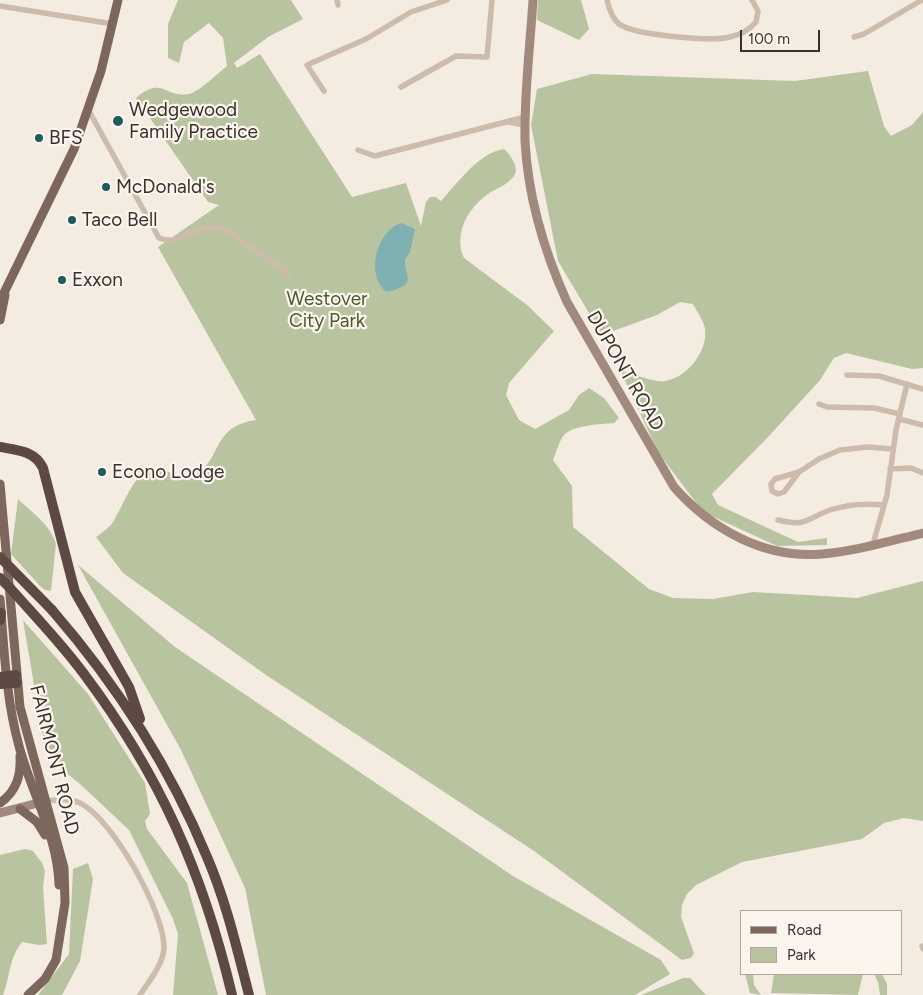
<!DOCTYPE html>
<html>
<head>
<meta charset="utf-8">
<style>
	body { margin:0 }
	#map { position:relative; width:923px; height:995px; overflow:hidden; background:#f4ebe1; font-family:Figtree,sans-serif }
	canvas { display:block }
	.legend { position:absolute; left:740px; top:910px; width:162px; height:65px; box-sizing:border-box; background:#fbf5ee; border:1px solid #aea6a0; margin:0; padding:6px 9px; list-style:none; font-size:15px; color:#3b302b }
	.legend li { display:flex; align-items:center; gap:10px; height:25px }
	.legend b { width:25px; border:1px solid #aea6a0 }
	.scale { position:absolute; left:740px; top:30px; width:80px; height:22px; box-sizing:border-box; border:2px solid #3b302b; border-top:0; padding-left:6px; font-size:15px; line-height:18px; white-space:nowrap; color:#3b302b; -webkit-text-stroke:4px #fbf5ee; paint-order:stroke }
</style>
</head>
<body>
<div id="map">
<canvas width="923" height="995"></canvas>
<ul class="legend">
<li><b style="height:6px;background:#7d675c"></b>Road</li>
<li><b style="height:14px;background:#b8c4a0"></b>Park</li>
</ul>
<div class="scale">100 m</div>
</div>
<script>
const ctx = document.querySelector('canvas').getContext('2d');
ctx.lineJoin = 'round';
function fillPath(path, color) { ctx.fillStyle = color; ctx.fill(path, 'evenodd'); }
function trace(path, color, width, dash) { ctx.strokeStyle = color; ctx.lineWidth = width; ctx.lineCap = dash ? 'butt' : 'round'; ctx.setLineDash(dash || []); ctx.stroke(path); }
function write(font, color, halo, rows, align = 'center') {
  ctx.font = font + ' Figtree,sans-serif'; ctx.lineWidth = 4.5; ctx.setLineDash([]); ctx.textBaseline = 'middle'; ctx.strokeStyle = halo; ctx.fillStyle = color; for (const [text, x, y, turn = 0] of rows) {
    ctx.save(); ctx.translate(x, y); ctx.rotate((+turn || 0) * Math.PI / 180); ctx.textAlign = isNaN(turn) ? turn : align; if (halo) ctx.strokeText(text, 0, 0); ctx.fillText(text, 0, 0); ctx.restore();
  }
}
fillPath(new Path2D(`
	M 178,0 L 291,0 L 303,19 L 268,37 L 234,63 L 237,68 L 260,54 L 352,197 L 406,183 L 421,226 L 426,202 L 430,197 L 436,197 L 441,201 C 458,183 478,153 504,149 C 510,154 520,168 514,176 C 509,184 495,189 488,194 C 468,208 453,234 464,258 L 527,305 L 554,331 L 509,383 L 506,395 L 519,420 L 535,429 L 569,410 L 579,395 L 589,388 L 604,398 L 619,418 L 614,423 C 602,424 573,425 564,435 C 559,441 556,453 553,460 L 572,486 L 573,527 L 649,589 L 673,598 L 713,599 L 753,592 L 857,598 L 923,581 L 923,821 L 904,818 L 884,823 L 862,839 L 742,862 L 696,885 L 687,894 L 682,905 L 681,917 L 694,953 L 691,958 L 682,960 L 534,851 L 266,675 L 123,573 L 96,537 C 102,533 109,528 113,522 C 122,508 132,479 146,471 C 162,461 177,483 193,475 C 224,461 209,427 256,420 L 158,247 L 219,205 L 208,202 L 136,98 C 163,75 165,99 189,94 C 199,92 218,73 227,66 L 223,38 L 209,23 L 184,42 L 179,63 L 168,58 L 168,24 Z
	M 538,0 L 581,0 L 589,29 L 579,40 L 537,20 Z
	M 868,71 L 884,126 L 891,136 L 912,125 L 923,112 L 923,368 L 912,369 L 846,353 L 834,358 L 820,380 L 769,436 L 712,494 L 718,505 L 798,542 L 827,538 L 827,545 L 777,546 L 703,512 L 658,452 L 620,370 C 630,373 656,383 665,381 C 687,378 708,351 705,329 C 704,321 697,312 693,304 L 680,302 L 657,315 L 602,335 L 558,261 L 531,125 L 537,89 L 592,74 L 795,81 Z
	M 18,499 C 31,512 51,525 56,544 L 51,591 L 45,590 L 40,586 L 11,554 Z
	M 78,565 L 175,647 L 513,876 L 661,960 L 670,974 L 635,995 L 266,995 L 245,888 L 181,750 Z
	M 23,620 L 88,694 L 145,783 L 150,814 L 145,821 L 147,829 L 187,883 L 218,995 L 173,995 L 178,934 L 173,919 L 129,830 L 79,783 L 53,763 L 42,732 Z
	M 25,849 L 33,851 L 42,863 L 45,871 L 43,887 L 47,944 L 39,945 L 22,942 C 9,958 10,977 3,995 L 0,995 L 0,855 Z
	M 88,863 L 93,879 L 80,961 L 62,995 L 38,995 L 69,954 L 73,869 Z
	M 745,974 L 753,974 L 754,985 L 761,995 L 750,993 Z
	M 774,974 L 863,974 L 858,995 L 771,993 Z
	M 874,974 L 882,974 L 887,984 L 887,995 L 880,995 L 878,982 Z
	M 683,978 L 690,978 L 706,995 L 641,995 Z`), '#b8c4a0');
fillPath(new Path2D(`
	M 401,223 L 415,229 L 410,252 L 405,259 C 404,274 416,283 397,289 C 392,291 390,292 385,291 C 366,273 376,232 401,223 Z`), '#7fb0b2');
trace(new Path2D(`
	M 337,0 L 338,5
	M 607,0 C 609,9 612,18 619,24 C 634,35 711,42 730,37 C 740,35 750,29 756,22 L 758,11 L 752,0
	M 0,6 L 113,24
	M 854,37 L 864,34 L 922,0
	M 401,87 L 456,56 L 487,57 L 492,0
	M 324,91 L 307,65 L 366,39 L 411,12 L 447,0
	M 89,111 L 159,238 C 177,245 189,231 207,228 C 227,224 236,238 251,248 C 264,257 278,262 289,275
	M 508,122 L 525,125
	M 358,150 L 375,156 L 525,117
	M 847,375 L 879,376 L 923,389
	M 819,404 L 827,407 L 874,408 L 900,414
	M 899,419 L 923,425
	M 890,469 L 911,468 L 923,473
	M 799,472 L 784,492 L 778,494 L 772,491 L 771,484 L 775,479 L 799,472 L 819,459 L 840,450 L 867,447 L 893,449
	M 778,520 C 808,527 805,519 830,510 C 848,504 865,503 884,505
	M 873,544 L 887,495 L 896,430 L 907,384
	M 46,801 C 57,800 69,798 80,803 C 112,818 165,913 164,948 C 163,965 149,981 140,995
	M 922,946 L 923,949`), '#cdbbac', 5.5);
trace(new Path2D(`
	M 533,0 C 530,47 524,94 525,141 C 528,197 544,251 567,302 L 674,487 C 711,529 764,559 822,554 C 856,551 890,541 923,533
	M 0,813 L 46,801`), '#a18a7d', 9);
trace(new Path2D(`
	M 0,301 L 74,149 L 101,71 L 118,0
	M 0,320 L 5,295
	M 0,484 L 20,707 L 64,868 L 65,903 L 56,960 L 45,979 L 28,995
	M 0,599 C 4,648 6,699 19,746 C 31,792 58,837 59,885
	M 0,803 C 17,791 21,775 20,756
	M 20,809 L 37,822 L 45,835`), '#7d675c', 9);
trace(new Path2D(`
	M 0,447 C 18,450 35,451 43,468 L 75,592 L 129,687 L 140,719
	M 10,588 C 35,616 62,644 84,674 C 160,775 203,873 232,995
	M 52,610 C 117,685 169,765 207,857 C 226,901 237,949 249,995
	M 0,620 L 1,613
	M 0,677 L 16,675
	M 0,684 L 17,683`), '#5c4a42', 10);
trace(new Path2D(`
	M 0,557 L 52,610
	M 0,578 L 10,588`), '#5c4a42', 10);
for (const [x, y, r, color] of [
	[118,121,6,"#1f5a5e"],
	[39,138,5,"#1f5a5e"],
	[106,187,5,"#1f5a5e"],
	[72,220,5,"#1f5a5e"],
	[62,280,5,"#1f5a5e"],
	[102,472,5,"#1f5a5e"]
]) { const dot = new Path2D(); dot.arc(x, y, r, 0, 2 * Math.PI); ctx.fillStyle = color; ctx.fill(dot); trace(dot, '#fbf5ee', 2); }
write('19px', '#3b302b', '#fbf5ee', [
	["Wedgewood",129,110],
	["Family Practice",129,132],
	["BFS",49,138],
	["McDonald's",116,187],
	["Taco Bell",82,220],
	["Exxon",72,280],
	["Econo Lodge",112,472]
], 'left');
write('19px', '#4a5a2e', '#fbf5ee', [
	["Westover",327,299],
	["City Park",327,321]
]);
write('19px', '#3b302b', '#fbf5ee', [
	["DUPONT ROAD",625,371,60],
	["FAIRMONT ROAD",54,760,76]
]);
</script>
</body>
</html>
